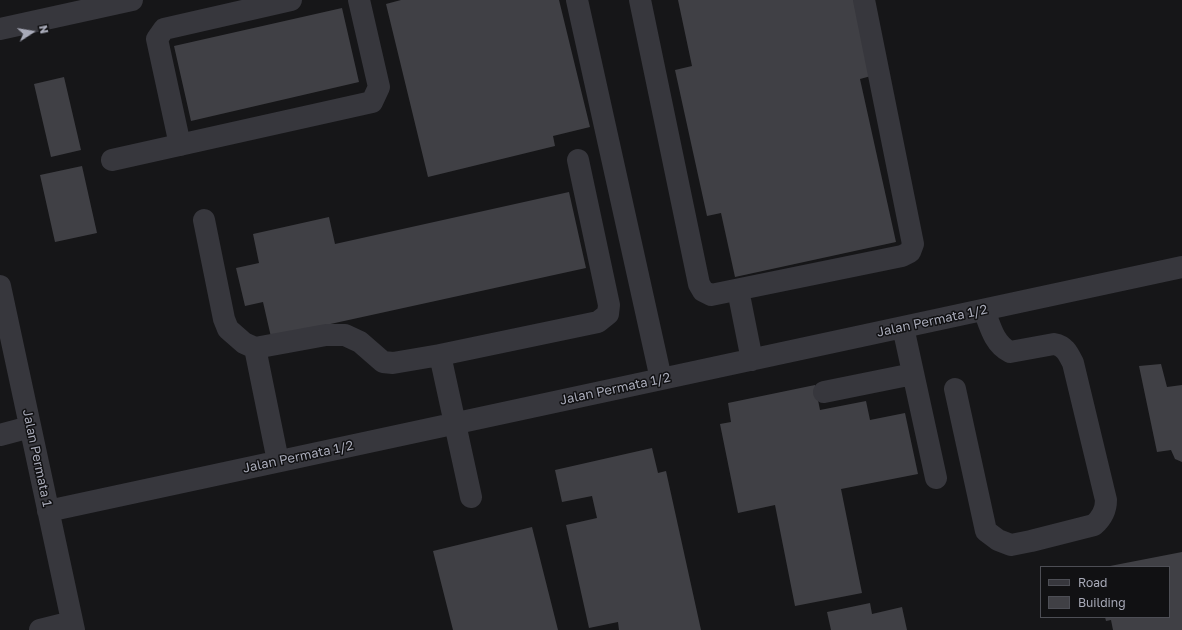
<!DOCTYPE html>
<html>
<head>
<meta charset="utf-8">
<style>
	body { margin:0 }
	#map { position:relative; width:1182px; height:630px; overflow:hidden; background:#161618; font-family:"Golos Text",sans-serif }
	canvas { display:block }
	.legend { position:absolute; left:1040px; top:566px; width:130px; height:52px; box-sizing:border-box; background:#111113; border:1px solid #4d4e55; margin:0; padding:5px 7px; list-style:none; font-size:12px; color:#a8aab8 }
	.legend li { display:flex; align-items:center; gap:8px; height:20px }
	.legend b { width:20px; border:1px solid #4d4e55 }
	.north { position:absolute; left:12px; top:12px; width:40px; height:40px; -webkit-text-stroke:3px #111113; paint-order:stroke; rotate:78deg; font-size:11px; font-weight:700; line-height:16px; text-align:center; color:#a8aab8 }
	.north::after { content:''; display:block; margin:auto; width:14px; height:18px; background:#a8aab8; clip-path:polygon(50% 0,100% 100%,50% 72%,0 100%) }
</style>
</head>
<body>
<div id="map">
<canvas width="1182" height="630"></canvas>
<ul class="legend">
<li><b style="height:5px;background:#37373d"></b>Road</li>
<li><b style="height:11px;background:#404045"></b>Building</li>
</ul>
<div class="north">N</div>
</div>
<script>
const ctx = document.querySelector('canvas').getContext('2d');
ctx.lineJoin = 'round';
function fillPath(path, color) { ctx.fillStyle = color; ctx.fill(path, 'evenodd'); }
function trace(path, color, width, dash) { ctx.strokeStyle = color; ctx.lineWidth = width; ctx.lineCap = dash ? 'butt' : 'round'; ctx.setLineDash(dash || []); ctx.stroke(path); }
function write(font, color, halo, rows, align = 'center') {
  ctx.font = font + ' "Golos Text",sans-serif'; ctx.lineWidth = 3; ctx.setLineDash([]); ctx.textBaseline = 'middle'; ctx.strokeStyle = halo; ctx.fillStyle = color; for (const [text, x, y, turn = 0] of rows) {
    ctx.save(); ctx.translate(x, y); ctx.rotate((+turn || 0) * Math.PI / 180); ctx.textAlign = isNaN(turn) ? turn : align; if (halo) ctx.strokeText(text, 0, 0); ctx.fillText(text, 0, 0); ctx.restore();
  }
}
fillPath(new Path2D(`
	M 401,0 L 559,0 L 590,127 L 553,136 L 555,146 L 428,177 L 386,4 Z
	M 678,0 L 855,0 L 871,76 L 860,79 L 896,242 L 735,277 L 721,213 L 707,216 L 675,70 L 692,66 Z
	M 342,8 L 359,82 L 191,121 L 174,46 Z
	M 64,77 L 81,150 L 51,157 L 34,84 Z
	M 82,166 L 97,233 L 55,242 L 40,175 Z
	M 569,192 L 586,268 L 271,337 L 263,302 L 245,306 L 236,268 L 259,263 L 253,234 L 329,217 L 335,244 Z
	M 1161,364 L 1167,387 L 1182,385 L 1182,462 L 1175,459 L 1171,450 L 1157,452 L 1139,366 Z
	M 815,385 L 820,410 L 866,401 L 870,420 L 905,413 L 918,474 L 841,489 L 862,593 L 795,606 L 775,505 L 738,513 L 720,424 L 731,422 L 728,403 Z
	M 652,448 L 658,473 L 666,471 L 701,630 L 619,630 L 618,622 L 589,628 L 566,525 L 597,518 L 592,496 L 562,502 L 555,470 Z
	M 532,527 L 558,630 L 453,630 L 433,551 Z
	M 1182,552 L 1182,630 L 1113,630 L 1111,620 L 1106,621 L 1105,617 L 1169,617 L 1169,567 L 1110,566 Z
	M 870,603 L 872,614 L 902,607 L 907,630 L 831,630 L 827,612 Z`), '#404045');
trace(new Path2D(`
	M 577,0 L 661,379
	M 640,0 L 699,284 L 703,291 L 711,295 L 902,256 L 910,252 L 913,244 L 864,0
	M 0,29 L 132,0
	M 180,145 L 157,39 L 164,29 L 291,0
	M 112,160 L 372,102 L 379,87 L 359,0
	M 204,220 L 224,319 L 228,329 L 244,343 L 255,348
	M 0,286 L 74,630
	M 738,290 L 752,360
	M 903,327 L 936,478
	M 955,389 L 986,531 L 998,540 L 1011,545 L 1031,541 L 1094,525 C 1102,518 1106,510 1106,500 L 1073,363 C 1068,353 1065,346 1054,344 L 1010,352 C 994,344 990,326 984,310
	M 824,392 L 913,374
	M 0,435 L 30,427
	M 278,461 L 255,348 L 326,335 L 345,335 L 360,342 L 383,362 L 393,363 L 440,355
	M 471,497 L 440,355 L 598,322 L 608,314 L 609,305 L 578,160
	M 48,511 L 1182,267
	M 40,630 L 72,622`), '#37373d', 22);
write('13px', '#a8aab8', '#111113', [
	["Jalan Permata 1/2",932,321,-12],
	["Jalan Permata 1/2",615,389,-12],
	["Jalan Permata 1/2",298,457,-12],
	["Jalan Permata 1",37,458,78]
]);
</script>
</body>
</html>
